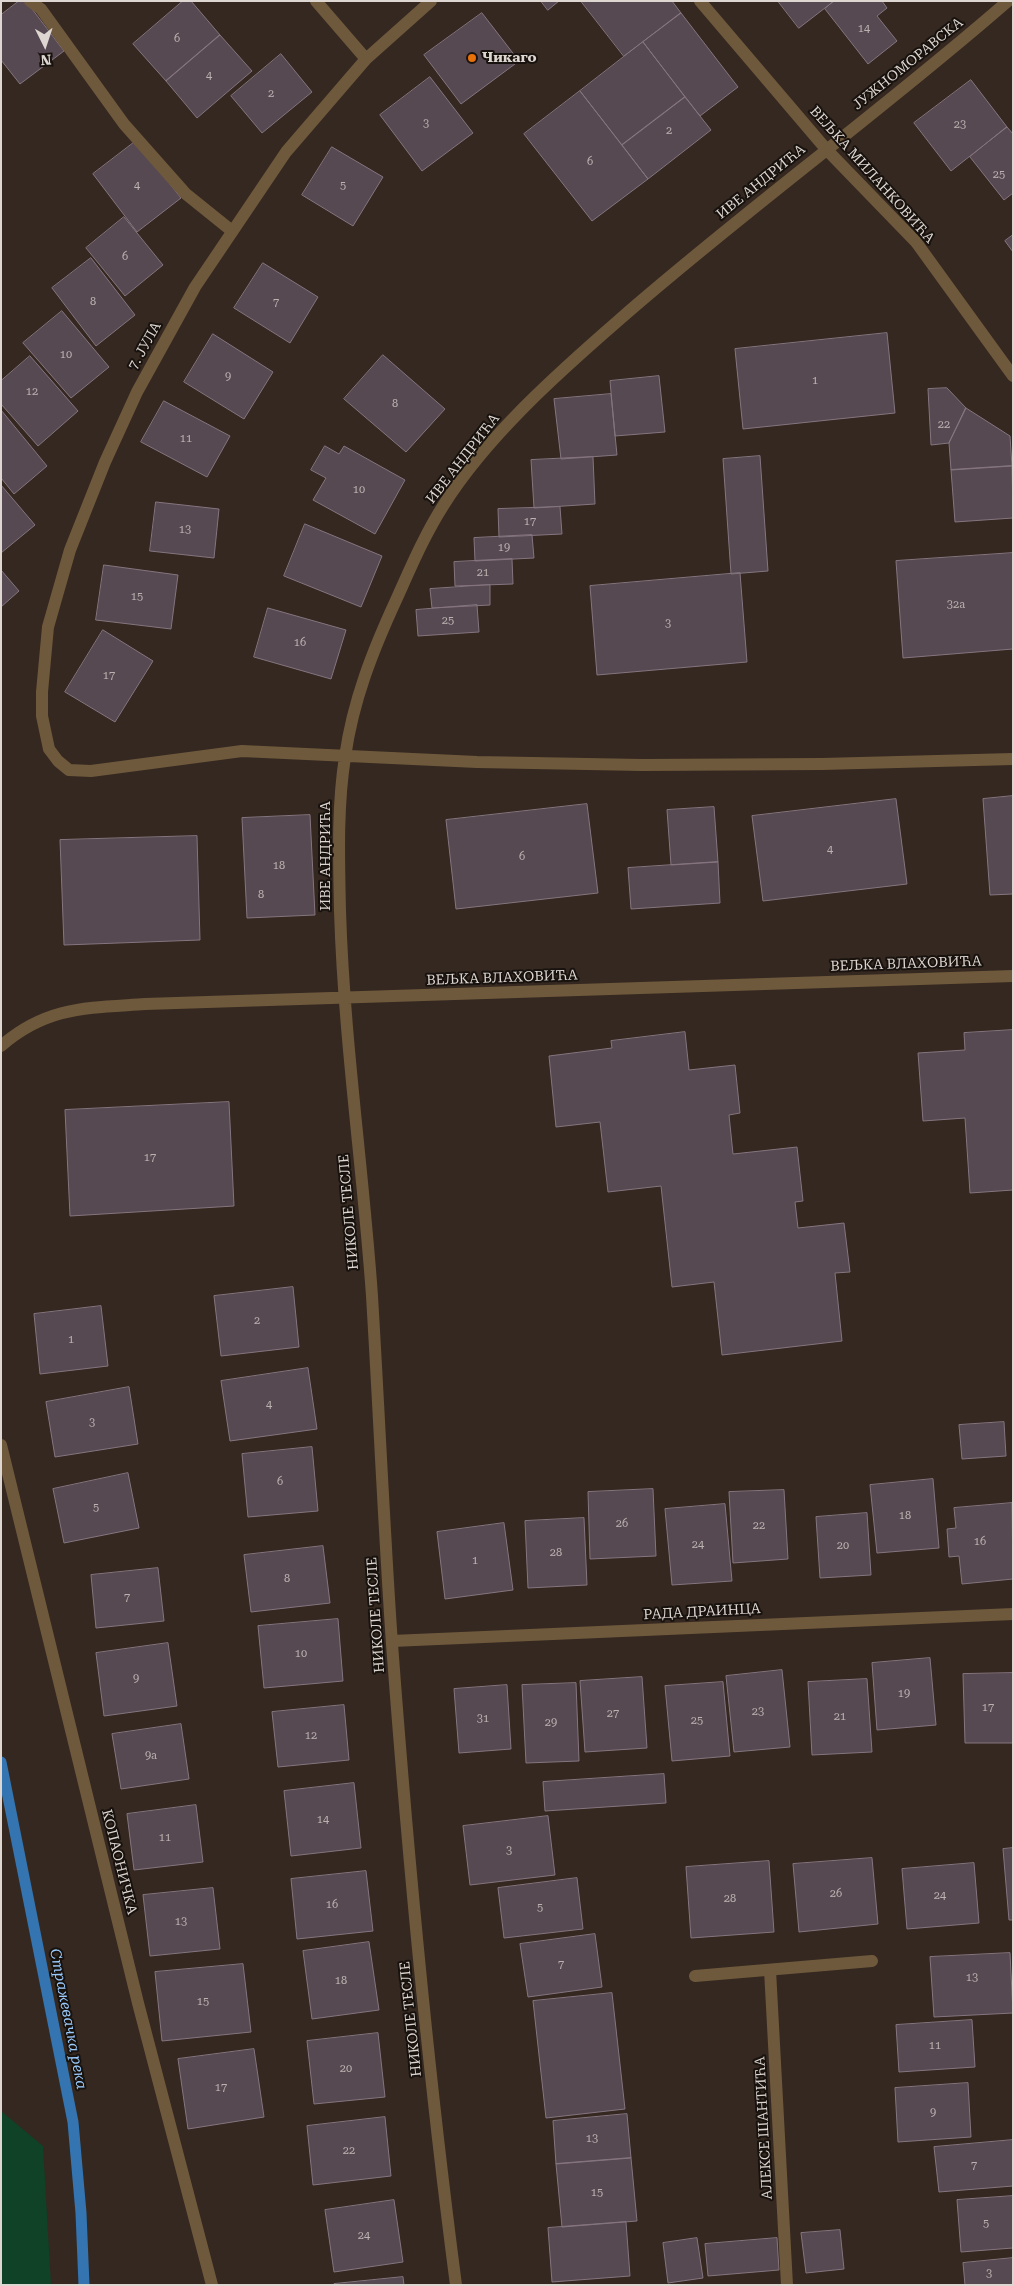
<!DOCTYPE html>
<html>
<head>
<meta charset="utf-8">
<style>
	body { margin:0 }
	#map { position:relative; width:1014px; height:2286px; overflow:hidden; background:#342820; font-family:"Roboto Serif",serif }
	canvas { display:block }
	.frame { position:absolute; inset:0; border:2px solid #ded6d0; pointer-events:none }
	.north { position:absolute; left:20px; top:20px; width:50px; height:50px; -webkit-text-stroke:4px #18120e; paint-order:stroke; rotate:176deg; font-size:14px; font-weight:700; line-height:20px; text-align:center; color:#ded6d0 }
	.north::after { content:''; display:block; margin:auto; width:18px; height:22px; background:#ded6d0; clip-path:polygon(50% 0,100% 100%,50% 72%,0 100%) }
</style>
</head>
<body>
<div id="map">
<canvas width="1014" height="2286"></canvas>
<div class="frame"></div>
<div class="north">N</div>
</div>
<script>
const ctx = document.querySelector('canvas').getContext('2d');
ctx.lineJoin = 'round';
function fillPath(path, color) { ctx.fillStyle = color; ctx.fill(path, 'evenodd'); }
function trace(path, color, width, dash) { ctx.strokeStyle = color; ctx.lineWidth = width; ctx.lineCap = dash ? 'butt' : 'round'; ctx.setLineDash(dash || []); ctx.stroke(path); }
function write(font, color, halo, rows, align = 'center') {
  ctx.font = font + ' "Roboto Serif",serif'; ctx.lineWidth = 4; ctx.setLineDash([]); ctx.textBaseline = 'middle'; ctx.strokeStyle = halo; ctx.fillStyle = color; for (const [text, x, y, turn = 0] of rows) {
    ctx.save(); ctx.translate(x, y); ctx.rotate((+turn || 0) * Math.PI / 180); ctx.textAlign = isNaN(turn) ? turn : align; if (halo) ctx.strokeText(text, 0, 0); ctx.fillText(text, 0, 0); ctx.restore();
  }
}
fillPath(new Path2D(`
	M 1,2111 L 43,2146 L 51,2285 L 1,2285 Z`), '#0f4227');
trace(new Path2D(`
	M 1,1762 L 73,2122 L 81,2213 L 84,2285`), '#3474b0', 11);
const building = new Path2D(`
	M 19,1 L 26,1 L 64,51 L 20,84 L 1,60 L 1,15 Z
	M 183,1 L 191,1 L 220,35 L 166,81 L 133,44 Z
	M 541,1 L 559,1 L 548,10 Z
	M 581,1 L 672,1 L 681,13 L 624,56 Z
	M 778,1 L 834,1 L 799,28 Z
	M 834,1 L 882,1 L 887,8 L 877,16 L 897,41 L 868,64 L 825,9 Z
	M 482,13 L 519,61 L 461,104 L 424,55 Z
	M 681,13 L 738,87 L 700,116 L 643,42 Z
	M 220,35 L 252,71 L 197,118 L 166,81 Z
	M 643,42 L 685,97 L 622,145 L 580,91 Z
	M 281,54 L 312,92 L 262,133 L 231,96 Z
	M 430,77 L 473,133 L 422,171 L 380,115 Z
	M 971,80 L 1007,127 L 951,171 L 914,123 Z
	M 580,91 L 648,179 L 592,221 L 524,134 Z
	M 685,97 L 711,130 L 648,179 L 622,145 Z
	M 1007,127 L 1013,134 L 1013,193 L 1004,200 L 970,157 Z
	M 136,141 L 181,198 L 137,232 L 93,174 Z
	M 332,147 L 383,177 L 353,226 L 302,195 Z
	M 124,217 L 163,265 L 125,296 L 86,248 Z
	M 1013,235 L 1013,252 L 1005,241 Z
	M 91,258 L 135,315 L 96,346 L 52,288 Z
	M 263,263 L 318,297 L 290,343 L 234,308 Z
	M 62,311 L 109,367 L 71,398 L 23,343 Z
	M 887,333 L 895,413 L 743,429 L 735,349 Z
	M 213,334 L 273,372 L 244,419 L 184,382 Z
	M 383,355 L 445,409 L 406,452 L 344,399 Z
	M 30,356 L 78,411 L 38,446 L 1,404 L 1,381 Z
	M 659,376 L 665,432 L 615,436 L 610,381 Z
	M 947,388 L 966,408 L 949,443 L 931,445 L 928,389 Z
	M 611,394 L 617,455 L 561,459 L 554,399 Z
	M 164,401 L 230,436 L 207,477 L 141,442 Z
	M 966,408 L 1010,436 L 1012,466 L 951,470 L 949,443 Z
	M 1,410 L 47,466 L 14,494 L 1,478 Z
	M 325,446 L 339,454 L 344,446 L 405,480 L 375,534 L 313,500 L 326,478 L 311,470 Z
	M 760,456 L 768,571 L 731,574 L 723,459 Z
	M 593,457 L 595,504 L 534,508 L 531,460 Z
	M 1012,466 L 1013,518 L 955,522 L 951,470 Z
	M 1,485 L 35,525 L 1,553 Z
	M 156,502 L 219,509 L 214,558 L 150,551 Z
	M 560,507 L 562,534 L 499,537 L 498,509 Z
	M 305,524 L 382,556 L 361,607 L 284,576 Z
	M 532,535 L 534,558 L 475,561 L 474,538 Z
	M 1013,553 L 1013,649 L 903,658 L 896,561 Z
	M 512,559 L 513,584 L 455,586 L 454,562 Z
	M 104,565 L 178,575 L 171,629 L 96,620 Z
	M 1,570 L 19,591 L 1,607 Z
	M 740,573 L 747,662 L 597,675 L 590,586 Z
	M 490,585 L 490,605 L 432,608 L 430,589 Z
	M 477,605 L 479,632 L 418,636 L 416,610 Z
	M 268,608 L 346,630 L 331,679 L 254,657 Z
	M 103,630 L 153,661 L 115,722 L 65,692 Z
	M 1013,796 L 1013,894 L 990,895 L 983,799 Z
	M 896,799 L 907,884 L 763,901 L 752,816 Z
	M 587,804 L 598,893 L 456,909 L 446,820 Z
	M 714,807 L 718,862 L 671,865 L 667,810 Z
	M 310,815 L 315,915 L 247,918 L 242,818 Z
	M 197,836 L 200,940 L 64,945 L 60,840 Z
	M 718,862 L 720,903 L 631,909 L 628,868 Z
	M 1013,1030 L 1013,1190 L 970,1193 L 965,1118 L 923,1121 L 918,1053 L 965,1050 L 964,1033 Z
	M 685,1032 L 689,1070 L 735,1065 L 740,1113 L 729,1115 L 733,1154 L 797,1147 L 803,1201 L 795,1202 L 798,1228 L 844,1223 L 850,1272 L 835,1273 L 842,1341 L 722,1355 L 714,1282 L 672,1287 L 661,1186 L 608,1192 L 600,1122 L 556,1127 L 549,1056 L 612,1048 L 611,1041 Z
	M 229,1102 L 234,1206 L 70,1216 L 65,1110 Z
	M 293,1287 L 299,1347 L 221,1356 L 214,1296 Z
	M 101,1306 L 108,1366 L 40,1374 L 34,1314 Z
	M 308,1368 L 317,1429 L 230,1441 L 221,1381 Z
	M 129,1387 L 138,1444 L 55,1457 L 46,1402 Z
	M 1004,1422 L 1006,1456 L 962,1459 L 959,1425 Z
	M 312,1447 L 318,1511 L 248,1517 L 242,1454 Z
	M 128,1473 L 139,1528 L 64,1543 L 53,1489 Z
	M 933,1479 L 939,1548 L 877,1553 L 870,1485 Z
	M 653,1489 L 656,1556 L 590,1559 L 588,1492 Z
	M 784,1490 L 788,1559 L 733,1563 L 729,1492 Z
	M 1012,1503 L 1013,1579 L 962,1584 L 959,1556 L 949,1557 L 947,1529 L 956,1528 L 954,1508 Z
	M 725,1504 L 732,1581 L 672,1585 L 665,1509 Z
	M 867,1513 L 871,1575 L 820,1578 L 816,1517 Z
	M 584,1518 L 587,1585 L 528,1588 L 525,1521 Z
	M 504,1523 L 513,1590 L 445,1599 L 437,1532 Z
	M 323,1546 L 330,1603 L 251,1612 L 244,1555 Z
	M 158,1568 L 164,1621 L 96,1628 L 91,1575 Z
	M 338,1619 L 343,1681 L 264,1688 L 258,1626 Z
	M 168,1643 L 177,1706 L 104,1716 L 96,1653 Z
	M 930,1658 L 936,1725 L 877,1730 L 872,1663 Z
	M 782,1670 L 790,1747 L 734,1752 L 726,1676 Z
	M 1013,1673 L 1013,1743 L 965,1743 L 963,1674 Z
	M 642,1677 L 647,1748 L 585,1752 L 580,1681 Z
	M 867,1679 L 872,1752 L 812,1755 L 808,1682 Z
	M 723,1682 L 730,1756 L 672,1761 L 665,1686 Z
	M 576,1683 L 579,1761 L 526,1763 L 522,1685 Z
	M 507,1685 L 511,1749 L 459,1753 L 454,1689 Z
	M 344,1705 L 349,1760 L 278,1767 L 272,1712 Z
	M 181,1724 L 189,1779 L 121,1789 L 112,1734 Z
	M 664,1774 L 666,1803 L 545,1811 L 543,1782 Z
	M 354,1783 L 361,1848 L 291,1856 L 284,1791 Z
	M 196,1805 L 203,1862 L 134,1870 L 127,1814 Z
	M 548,1816 L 555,1875 L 470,1885 L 463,1826 Z
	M 1013,1848 L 1013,1920 L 1009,1920 L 1003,1849 Z
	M 872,1858 L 878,1924 L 799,1932 L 793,1864 Z
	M 769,1861 L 774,1932 L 691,1938 L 686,1867 Z
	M 974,1863 L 979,1923 L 907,1929 L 902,1869 Z
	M 366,1871 L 373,1931 L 297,1939 L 291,1879 Z
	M 577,1878 L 583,1929 L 504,1938 L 498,1888 Z
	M 213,1888 L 220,1949 L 150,1956 L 143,1895 Z
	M 595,1934 L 602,1987 L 528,1997 L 520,1944 Z
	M 369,1942 L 379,2010 L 312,2019 L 303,1951 Z
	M 1010,1953 L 1013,2013 L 934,2017 L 930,1957 Z
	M 243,1964 L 251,2032 L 162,2041 L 155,1972 Z
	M 612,1993 L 625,2109 L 546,2118 L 533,2001 Z
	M 972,2020 L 975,2067 L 899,2072 L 896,2025 Z
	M 378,2033 L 385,2097 L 314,2104 L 307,2041 Z
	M 254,2049 L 264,2117 L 188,2129 L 178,2059 Z
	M 968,2083 L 971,2137 L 898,2142 L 895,2088 Z
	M 627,2114 L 631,2158 L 556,2164 L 553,2121 Z
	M 385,2117 L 391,2176 L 313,2185 L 307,2126 Z
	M 1013,2140 L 1013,2186 L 939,2192 L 934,2147 Z
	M 631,2158 L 637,2221 L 562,2227 L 556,2164 Z
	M 1013,2196 L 1013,2248 L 961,2252 L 957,2200 Z
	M 394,2200 L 403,2262 L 334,2272 L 325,2210 Z
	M 626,2222 L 630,2276 L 552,2282 L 548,2228 Z
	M 840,2230 L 844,2269 L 806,2273 L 801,2233 Z
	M 697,2238 L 703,2278 L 668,2283 L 663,2243 Z
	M 777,2238 L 779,2270 L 708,2276 L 705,2244 Z
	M 1013,2258 L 1013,2285 L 965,2285 L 963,2263 Z
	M 403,2277 L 404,2285 L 334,2285 L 334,2284 Z`);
fillPath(building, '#574952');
trace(building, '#84757f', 1);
trace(new Path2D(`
	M 30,1 L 41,9 L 124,124 L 186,194 L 232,231
	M 316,1 L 366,59
	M 431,1 L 366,59 L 286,152 L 195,287 L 137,392 L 105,462 L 70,550 L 48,627 L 42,692 L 42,716 L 49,749 L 58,761 L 69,770 L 91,771 L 242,751 L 477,762 L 642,765 L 822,764 L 1013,759
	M 700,1 L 826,149 L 916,242 L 1013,376
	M 1,1046 C 47,1006 88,1008 145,1004 L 1013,976
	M 1,1445 L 138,2003 L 212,2285
	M 392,1641 L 1013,1614
	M 770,1970 L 787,2285
	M 695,1976 L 872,1961
	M 456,2285 C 428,2072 408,1858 392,1644 C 384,1528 379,1412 372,1296 C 363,1168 344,1040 340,911 C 339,860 337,808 345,757 C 353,700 373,650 397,598 C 411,567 424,536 443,506 C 486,437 558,373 619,320 C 746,209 882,111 1008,1`), '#6f593c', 12);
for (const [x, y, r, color] of [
	[472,58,5,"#e8710a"]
]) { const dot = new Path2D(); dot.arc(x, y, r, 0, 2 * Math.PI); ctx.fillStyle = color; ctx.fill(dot); trace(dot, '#18120e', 2); }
write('11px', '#bcb3b0', null, [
	["14",864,29],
	["6",177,39],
	["4",209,76],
	["2",271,94],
	["3",426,124],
	["23",960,125],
	["2",669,131],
	["6",590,162],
	["25",999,175],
	["4",137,186],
	["5",343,186],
	["6",125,257],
	["8",93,302],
	["7",276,303],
	["10",66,355],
	["9",228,377],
	["1",815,381],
	["12",32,392],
	["8",395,404],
	["22",944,425],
	["11",186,439],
	["10",359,490],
	["17",530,522],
	["13",185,530],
	["19",504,548],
	["21",483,573],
	["15",137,597],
	["32a",956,605],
	["25",448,621],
	["3",668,624],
	["16",300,643],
	["17",109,676],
	["4",830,850],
	["6",522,857],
	["18",279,866],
	["8",261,895],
	["17",150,1158],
	["2",257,1321],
	["1",71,1340],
	["4",269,1405],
	["3",92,1423],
	["6",280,1482],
	["5",96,1508],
	["18",905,1516],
	["26",622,1524],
	["22",759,1526],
	["16",980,1542],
	["24",698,1545],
	["20",843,1546],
	["28",556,1553],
	["1",475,1561],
	["8",287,1579],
	["7",127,1598],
	["10",301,1654],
	["9",136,1679],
	["19",904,1694],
	["17",988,1708],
	["23",758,1712],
	["27",613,1714],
	["21",840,1717],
	["31",483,1719],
	["25",697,1721],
	["29",551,1723],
	["12",311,1736],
	["9a",151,1756],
	["14",323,1820],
	["11",165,1838],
	["3",509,1851],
	["26",836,1894],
	["24",940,1896],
	["28",730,1899],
	["16",332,1905],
	["5",540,1908],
	["13",181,1922],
	["7",561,1965],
	["13",972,1978],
	["18",341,1981],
	["15",203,2002],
	["11",935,2046],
	["20",346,2069],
	["17",221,2088],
	["9",933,2113],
	["13",592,2139],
	["22",349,2151],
	["7",974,2166],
	["15",597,2193],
	["5",986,2224],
	["24",364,2236],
	["3",989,2274]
]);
write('bold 14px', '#ded6d0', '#18120e', [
	["Чикаго",482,58]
], 'left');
write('14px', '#ded6d0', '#18120e', [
	["ЈУЖНОМОРАВСКА",908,64,-39],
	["ВЕЉКА МИЛАНКОВИЋА",872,175,48],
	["ИВЕ АНДРИЋА",761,182,-39],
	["7. ЈУЛА",145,346,-61],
	["ИВЕ АНДРИЋА",463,459,-52],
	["ИВЕ АНДРИЋА",326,856,-90],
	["ВЕЉКА ВЛАХОВИЋА",906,964,-2],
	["ВЕЉКА ВЛАХОВИЋА",502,978,-2],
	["НИКОЛЕ ТЕСЛЕ",349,1212,-95],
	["РАДА ДРАИНЦА",702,1612,-3],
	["НИКОЛЕ ТЕСЛЕ",376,1615,-94],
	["КОПАОНИЧКА",119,1862,76],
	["НИКОЛЕ ТЕСЛЕ",411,2019,-96],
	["АЛЕКСЕ ШАНТИЋА",764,2128,-93]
]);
write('italic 15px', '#9bcbfd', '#18120e', [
	["Стражевачка река",68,2019,79]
]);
</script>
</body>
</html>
